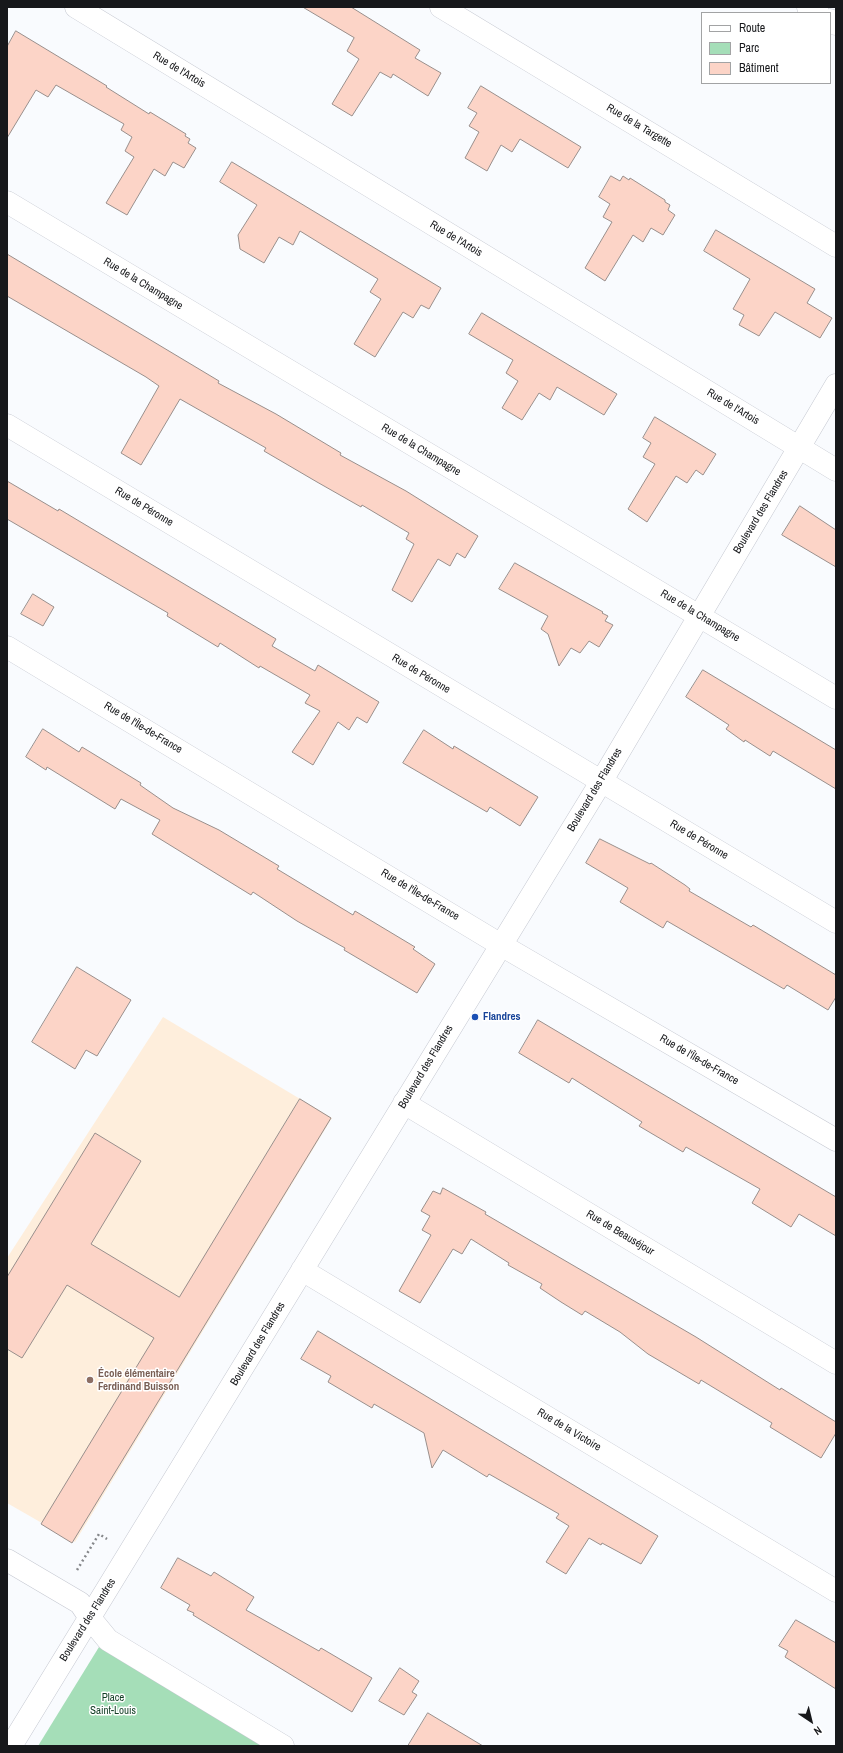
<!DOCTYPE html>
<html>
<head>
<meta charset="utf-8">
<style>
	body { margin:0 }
	#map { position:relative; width:843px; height:1753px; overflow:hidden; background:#f9fbfe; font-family:"Archivo Narrow",sans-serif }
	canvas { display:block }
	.frame { position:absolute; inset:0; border:8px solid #17181b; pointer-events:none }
	.legend { position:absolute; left:701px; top:12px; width:130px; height:72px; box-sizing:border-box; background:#fff; border:1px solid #a2a3a4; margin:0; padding:5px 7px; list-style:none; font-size:12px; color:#17181b }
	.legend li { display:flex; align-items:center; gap:8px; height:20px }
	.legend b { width:20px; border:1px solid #a2a3a4 }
	.north { position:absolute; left:791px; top:1701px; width:40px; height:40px; -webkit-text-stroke:3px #fff; paint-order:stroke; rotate:145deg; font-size:11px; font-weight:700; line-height:16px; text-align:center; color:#17181b }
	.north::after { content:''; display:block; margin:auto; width:14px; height:18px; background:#17181b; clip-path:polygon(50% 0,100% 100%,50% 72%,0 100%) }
</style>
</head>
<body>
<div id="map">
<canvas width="843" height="1753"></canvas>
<div class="frame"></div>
<ul class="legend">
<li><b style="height:5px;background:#fff"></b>Route</li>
<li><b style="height:11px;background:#a5deb8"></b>Parc</li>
<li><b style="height:11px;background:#fcd4c7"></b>Bâtiment</li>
</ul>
<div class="north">N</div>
</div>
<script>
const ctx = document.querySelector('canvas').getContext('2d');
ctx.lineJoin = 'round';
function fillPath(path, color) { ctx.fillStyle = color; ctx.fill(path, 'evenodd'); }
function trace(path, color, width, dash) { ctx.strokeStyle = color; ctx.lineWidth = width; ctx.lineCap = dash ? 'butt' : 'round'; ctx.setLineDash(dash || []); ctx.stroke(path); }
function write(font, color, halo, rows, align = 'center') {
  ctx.font = font + ' "Archivo Narrow",sans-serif'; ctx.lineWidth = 3; ctx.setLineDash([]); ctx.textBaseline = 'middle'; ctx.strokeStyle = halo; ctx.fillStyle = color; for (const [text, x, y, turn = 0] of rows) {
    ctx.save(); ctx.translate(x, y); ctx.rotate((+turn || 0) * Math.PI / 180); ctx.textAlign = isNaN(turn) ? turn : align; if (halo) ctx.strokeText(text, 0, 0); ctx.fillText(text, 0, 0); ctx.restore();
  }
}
fillPath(new Path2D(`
	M 163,1017 L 332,1118 L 75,1542 L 7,1503 L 7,1258 Z`), '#feeedc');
fillPath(new Path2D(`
	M 99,1647 L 263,1746 L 38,1746 Z`), '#a5deb8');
const building = new Path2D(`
	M 303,7 L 351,7 L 420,50 L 415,58 L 441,73 L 428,96 L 393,74 L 391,78 L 380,72 L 352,116 L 332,104 L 359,59 L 347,51 L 354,38 Z
	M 16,31 L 107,86 L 106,87 L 149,114 L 150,112 L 186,134 L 185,136 L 190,139 L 188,143 L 196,148 L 184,168 L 173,162 L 165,176 L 154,169 L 127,215 L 106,203 L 134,157 L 125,151 L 132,137 L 121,130 L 124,124 L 56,85 L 48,97 L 36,90 L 7,138 L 7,47 Z
	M 481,86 L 581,147 L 568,168 L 520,139 L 512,152 L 501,145 L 487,171 L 465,158 L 479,132 L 469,126 L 477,113 L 468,108 Z
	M 232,162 L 441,288 L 429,309 L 421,305 L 413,318 L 403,312 L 375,357 L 354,344 L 381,299 L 370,292 L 378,279 L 300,231 L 293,245 L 279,237 L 264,263 L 240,249 L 238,235 L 257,205 L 220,182 Z
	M 611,176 L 620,181 L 623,176 L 629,180 L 630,178 L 665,200 L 665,202 L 670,205 L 668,210 L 675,215 L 663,235 L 651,228 L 643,242 L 633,235 L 605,281 L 585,268 L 612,222 L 603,217 L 610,204 L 599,197 Z
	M 716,230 L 815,289 L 807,303 L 832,318 L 820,338 L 775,312 L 759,336 L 739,325 L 744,315 L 733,309 L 750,279 L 704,251 Z
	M 7,254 L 219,381 L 218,383 L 276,414 L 341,453 L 340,455 L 406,491 L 478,536 L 465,558 L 457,553 L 450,566 L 438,559 L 412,602 L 392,590 L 414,544 L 406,539 L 409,533 L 362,505 L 361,507 L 317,482 L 264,451 L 266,448 L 180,399 L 141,465 L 121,453 L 159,386 L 146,377 L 7,296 Z
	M 482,313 L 617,394 L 604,415 L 557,387 L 550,400 L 539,393 L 522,420 L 502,408 L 518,381 L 506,373 L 513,360 L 469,334 Z
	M 655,417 L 716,454 L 703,475 L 696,470 L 687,483 L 676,476 L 647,522 L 628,509 L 655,464 L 643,457 L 651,443 L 643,438 Z
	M 7,481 L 58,511 L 59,509 L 276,639 L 272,646 L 315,671 L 318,665 L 379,702 L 367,723 L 357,717 L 349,730 L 338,722 L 313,765 L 292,752 L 320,711 L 305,703 L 310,695 L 260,666 L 259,668 L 220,643 L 218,647 L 167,616 L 168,613 L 7,519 Z
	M 800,506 L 836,530 L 836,567 L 782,535 Z
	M 515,563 L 603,612 L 602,613 L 608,616 L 605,621 L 613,625 L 599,647 L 589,641 L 580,653 L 571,648 L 559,666 L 548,634 L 541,629 L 548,616 L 499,589 Z
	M 33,594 L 54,607 L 43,626 L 21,614 Z
	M 703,670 L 836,750 L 836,789 L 773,751 L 770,756 L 745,740 L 744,742 L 726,729 L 729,725 L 686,697 Z
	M 43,729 L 79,752 L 82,747 L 141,783 L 140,785 L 173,808 L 219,830 L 279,866 L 277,869 L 353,915 L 355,911 L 415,947 L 413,949 L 435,964 L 417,993 L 344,950 L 345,948 L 297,921 L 253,892 L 251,895 L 152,834 L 160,820 L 121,799 L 115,809 L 47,767 L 46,770 L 26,757 Z
	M 424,730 L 453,749 L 454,746 L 538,797 L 520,826 L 490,807 L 487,812 L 403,763 Z
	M 600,839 L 650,864 L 651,863 L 685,885 L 690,889 L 689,891 L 751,927 L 753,925 L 836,975 L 836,997 L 828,1010 L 787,985 L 784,989 L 667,921 L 663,928 L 620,902 L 628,888 L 586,863 Z
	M 77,967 L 131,1000 L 97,1056 L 86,1050 L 75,1069 L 32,1042 Z
	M 538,1020 L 836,1197 L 836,1236 L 799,1214 L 791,1227 L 752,1203 L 760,1189 L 686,1147 L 683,1152 L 639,1126 L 642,1122 L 572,1078 L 569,1083 L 519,1053 Z
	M 300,1099 L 331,1118 L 72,1543 L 41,1524 L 154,1338 L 67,1285 L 22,1358 L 7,1349 L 7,1277 L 95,1133 L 141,1161 L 91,1244 L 179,1297 Z
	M 443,1188 L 486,1212 L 485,1214 L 696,1337 L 780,1390 L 781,1388 L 836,1422 L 836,1433 L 821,1458 L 770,1427 L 772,1423 L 701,1380 L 699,1384 L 648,1354 L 620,1332 L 585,1311 L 582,1315 L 561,1302 L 540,1288 L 542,1284 L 508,1265 L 509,1263 L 471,1239 L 462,1254 L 453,1249 L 420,1303 L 399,1291 L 431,1235 L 422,1230 L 430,1216 L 421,1211 L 433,1191 L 440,1194 Z
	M 318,1331 L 658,1536 L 641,1564 L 602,1543 L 601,1545 L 589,1538 L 566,1574 L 546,1562 L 569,1526 L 556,1518 L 559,1514 L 489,1474 L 487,1477 L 443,1450 L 432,1468 L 424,1433 L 374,1404 L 372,1408 L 328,1382 L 331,1376 L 301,1359 Z
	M 178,1558 L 211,1576 L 214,1572 L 254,1597 L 246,1610 L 319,1651 L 321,1648 L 372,1678 L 352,1712 L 193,1615 L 194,1613 L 187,1610 L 190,1605 L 161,1588 Z
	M 796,1620 L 836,1643 L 836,1689 L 785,1657 L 788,1651 L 779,1646 Z
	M 400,1668 L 419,1681 L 412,1692 L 417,1695 L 404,1715 L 379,1701 Z
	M 428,1713 L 483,1746 L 408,1746 Z`);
fillPath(building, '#fcd4c7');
trace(building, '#998f8c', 1);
const minor = new Path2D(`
	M 76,7 L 836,470
	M 441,7 L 836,246
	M 808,7 L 818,13
	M 830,20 L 836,24
	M 7,202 L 836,698
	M 7,425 L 836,922
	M 7,647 L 501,945 L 836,1140
	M 404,1103 L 836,1363
	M 302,1270 L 836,1591
	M 7,1560 L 80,1603 L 90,1618 L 108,1640 L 283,1746
	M 11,1746 L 601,782 L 836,385`);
trace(minor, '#c5c8d1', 23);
trace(new Path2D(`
	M 77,1570 L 99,1534 L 107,1539`), '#85878a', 2.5, [2, 3]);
trace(minor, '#fff', 22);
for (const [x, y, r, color] of [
	[475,1017,4,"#1a4fb4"],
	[90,1380,4,"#8d6e63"]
]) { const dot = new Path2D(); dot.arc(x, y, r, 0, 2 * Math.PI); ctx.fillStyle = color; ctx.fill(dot); trace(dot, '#fff', 1.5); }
write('11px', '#17181b', '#fff', [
	["Rue de l'Artois",179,70,31],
	["Rue de la Targette",639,126,31],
	["Rue de l'Artois",456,239,31],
	["Rue de la Champagne",143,284,31],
	["Rue de l'Artois",733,407,31],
	["Rue de la Champagne",421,450,31],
	["Rue de Péronne",144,507,31],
	["Boulevard des Flandres",761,512,-59],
	["Rue de la Champagne",700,616,31],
	["Rue de Péronne",421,674,31],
	["Rue de l'Île-de-France",143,728,31],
	["Boulevard des Flandres",595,790,-59],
	["Rue de Péronne",699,840,31],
	["Rue de l'Île-de-France",420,895,31],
	["Rue de l'Île-de-France",699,1060,30],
	["Boulevard des Flandres",426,1067,-59],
	["Rue de Beauséjour",620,1233,31],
	["Boulevard des Flandres",258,1344,-59],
	["Rue de la Victoire",569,1430,31],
	["Boulevard des Flandres",88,1620,-58]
]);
write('bold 11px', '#164399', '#fff', [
	["Flandres",483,1017]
], 'left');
write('bold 11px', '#785e54', '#fff', [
	["École élémentaire",98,1374],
	["Ferdinand Buisson",98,1387]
], 'left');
write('11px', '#113d24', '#fff', [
	["Place",113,1698],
	["Saint-Louis",113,1711]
]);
</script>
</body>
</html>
